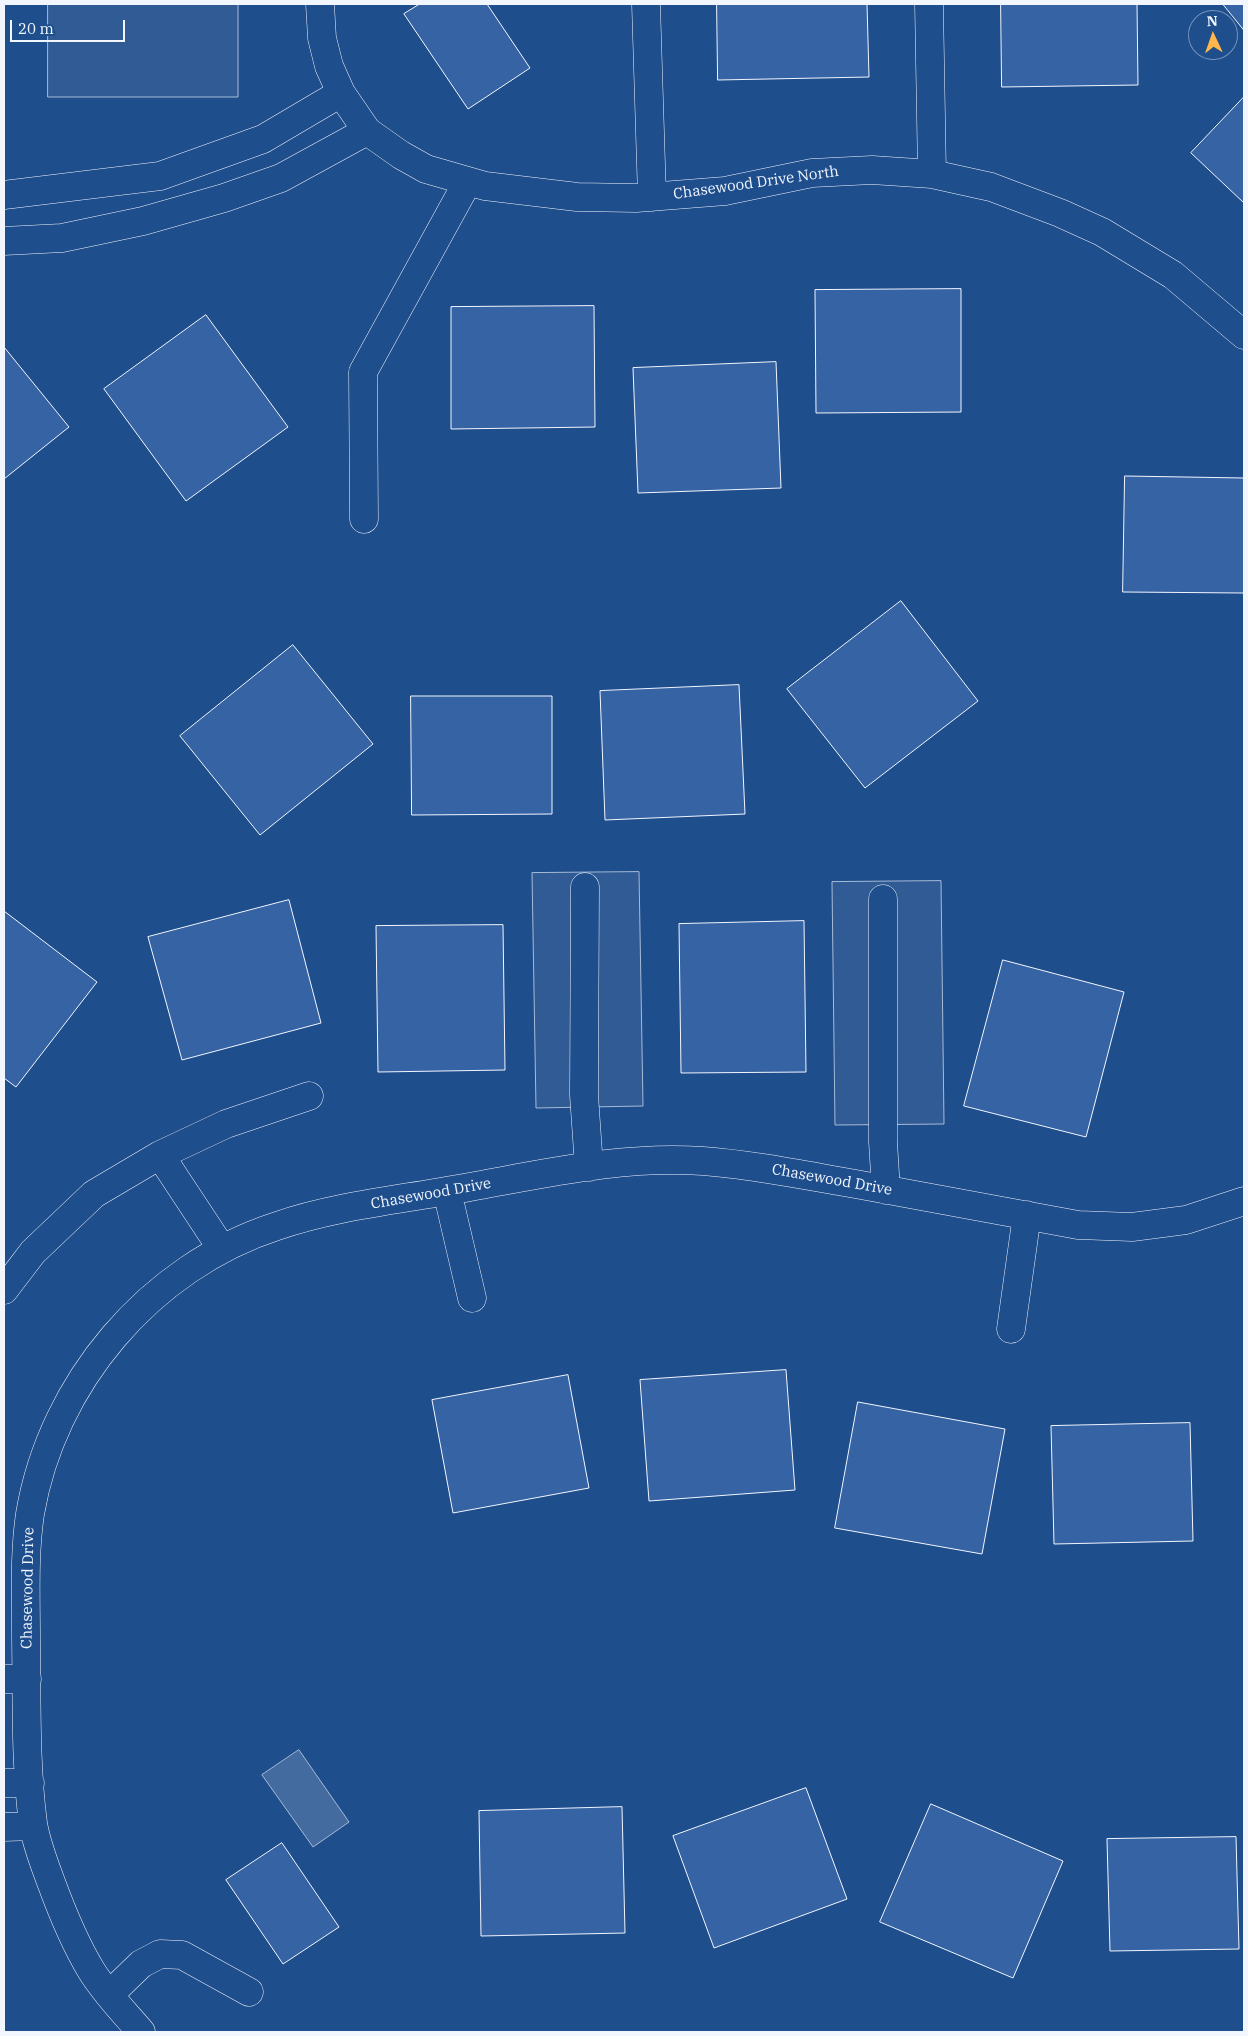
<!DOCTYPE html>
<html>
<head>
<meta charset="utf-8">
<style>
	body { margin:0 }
	#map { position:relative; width:1248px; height:2036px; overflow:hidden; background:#1f4e8c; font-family:"IBM Plex Serif",serif }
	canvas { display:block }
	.frame { position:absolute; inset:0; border:5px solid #f2f6ff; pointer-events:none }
	.north { position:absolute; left:1188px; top:10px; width:50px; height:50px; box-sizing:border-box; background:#1f4e8c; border:1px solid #7391ba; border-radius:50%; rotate:357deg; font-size:14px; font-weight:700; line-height:20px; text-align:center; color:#f2f6ff }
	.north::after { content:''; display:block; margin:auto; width:18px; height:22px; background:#ffb74d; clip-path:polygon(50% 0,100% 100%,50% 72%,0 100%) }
	.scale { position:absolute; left:10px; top:20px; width:115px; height:22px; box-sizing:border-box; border:2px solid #f2f6ff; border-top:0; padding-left:6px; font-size:15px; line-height:18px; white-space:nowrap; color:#f2f6ff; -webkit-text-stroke:4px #1f4e8c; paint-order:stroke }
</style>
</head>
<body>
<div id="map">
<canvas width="1248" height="2036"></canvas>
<div class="frame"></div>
<div class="north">N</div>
<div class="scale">20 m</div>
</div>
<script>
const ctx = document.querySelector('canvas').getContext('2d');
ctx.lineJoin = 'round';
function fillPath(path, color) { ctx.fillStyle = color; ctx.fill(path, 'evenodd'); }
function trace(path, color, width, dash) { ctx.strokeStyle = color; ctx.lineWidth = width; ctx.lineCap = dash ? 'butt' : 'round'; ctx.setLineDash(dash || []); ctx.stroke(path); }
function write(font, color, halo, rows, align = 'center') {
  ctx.font = font + ' "IBM Plex Serif",serif'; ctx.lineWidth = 4; ctx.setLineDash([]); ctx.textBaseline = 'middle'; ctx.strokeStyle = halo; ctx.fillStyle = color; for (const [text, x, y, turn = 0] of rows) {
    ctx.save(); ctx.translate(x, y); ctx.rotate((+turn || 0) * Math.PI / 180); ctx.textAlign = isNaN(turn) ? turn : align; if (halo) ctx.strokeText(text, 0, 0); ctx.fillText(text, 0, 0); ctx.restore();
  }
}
const built = new Path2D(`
	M 48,4 L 238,4 L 238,97 L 48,97 Z
	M 639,872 L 643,1106 L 536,1108 L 532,873 Z
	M 941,881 L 944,1124 L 835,1125 L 832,882 Z`);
fillPath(built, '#305b95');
trace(built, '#a8bbd7', 1);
const water = new Path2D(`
	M 299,1750 L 349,1822 L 313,1847 L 262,1775 Z`);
fillPath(water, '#446ba0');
trace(water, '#a8bbd7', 1);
const building = new Path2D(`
	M 420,4 L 487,4 L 530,68 L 468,109 L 404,14 Z
	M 717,4 L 867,4 L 869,77 L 718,80 Z
	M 1001,4 L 1137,4 L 1138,85 L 1002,87 Z
	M 1223,4 L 1244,4 L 1244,30 Z
	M 1244,97 L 1244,203 L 1191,153 Z
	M 961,289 L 961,412 L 816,413 L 815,290 Z
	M 594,306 L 595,427 L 451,429 L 451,307 Z
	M 206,315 L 288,427 L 186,501 L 104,389 Z
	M 4,347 L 69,427 L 4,479 Z
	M 776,362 L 781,488 L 638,493 L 633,368 Z
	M 1125,476 L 1244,478 L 1244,593 L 1123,592 Z
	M 901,601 L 978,701 L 865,788 L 787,689 Z
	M 293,645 L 373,744 L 260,835 L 180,736 Z
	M 739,685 L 745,814 L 605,820 L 600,691 Z
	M 411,696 L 552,696 L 552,814 L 412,815 Z
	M 289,900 L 321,1023 L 182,1060 L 148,937 Z
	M 4,911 L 97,982 L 16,1087 L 4,1078 Z
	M 804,921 L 806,1072 L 681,1073 L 679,924 Z
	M 503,925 L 505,1070 L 378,1072 L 376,926 Z
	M 1003,960 L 1124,992 L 1086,1137 L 964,1106 Z
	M 786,1370 L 795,1490 L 649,1501 L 640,1380 Z
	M 568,1375 L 589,1488 L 453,1513 L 432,1400 Z
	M 858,1402 L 1005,1429 L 982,1554 L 835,1528 Z
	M 1190,1423 L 1193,1541 L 1054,1544 L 1051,1426 Z
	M 806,1788 L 847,1899 L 714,1948 L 673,1836 Z
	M 931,1804 L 1063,1861 L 1013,1978 L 880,1922 Z
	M 622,1807 L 625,1933 L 481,1936 L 479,1811 Z
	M 1236,1837 L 1239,1949 L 1110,1951 L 1107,1839 Z
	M 282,1843 L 339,1927 L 283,1964 L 226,1880 Z`);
fillPath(building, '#3563a3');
trace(building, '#f2f6ff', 1);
const minor = new Path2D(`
	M 320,4 L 322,38 L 329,66 L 341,93 L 367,131 L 401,155 L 426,169 L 485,186 L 577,197 L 636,198 L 725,191 L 812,173 L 872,170 L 932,174 L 991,187 L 1060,213 L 1102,232 L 1173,275 L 1244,335
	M 646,4 L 652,197
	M 929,4 L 932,174
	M 4,195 L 160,176 L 263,139 L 341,93
	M 4,241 L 62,238 L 143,221 L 224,198 L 281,178 L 367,131
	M 364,519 L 363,372 L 468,181
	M 585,887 L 584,1095 L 589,1167
	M 883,899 L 883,1142 L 886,1190
	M 160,1155 L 222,1249
	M 447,1191 L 472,1298
	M 4,1290 L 33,1252 L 94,1194 L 160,1155 L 226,1124 L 309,1096
	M 1011,1329 L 1027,1215
	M 4,1679 L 27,1679
	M 4,1783 L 30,1783
	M 4,1827 L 33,1826
	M 109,1995 L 141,1964 L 160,1954 L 182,1955 L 249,1992
	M 141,2032 C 124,2012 105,1993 91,1970 C 74,1942 62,1912 51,1882 C 44,1863 36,1843 33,1823 C 25,1762 27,1699 26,1637 C 26,1596 24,1554 30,1514 C 52,1383 150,1267 277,1226 C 335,1206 398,1200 458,1189 C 539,1175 621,1155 703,1161 C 756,1165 808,1176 861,1185 C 933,1198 1005,1211 1078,1225 L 1132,1227 L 1186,1220 L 1244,1201`);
trace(minor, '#f2f6ff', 29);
trace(minor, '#1f4e8c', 28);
write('15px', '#f2f6ff', '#1f4e8c', [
	["Chasewood Drive North",756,183,-8],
	["Chasewood Drive",832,1180,10],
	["Chasewood Drive",431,1194,-10],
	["Chasewood Drive",28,1588,-89]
]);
</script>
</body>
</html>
